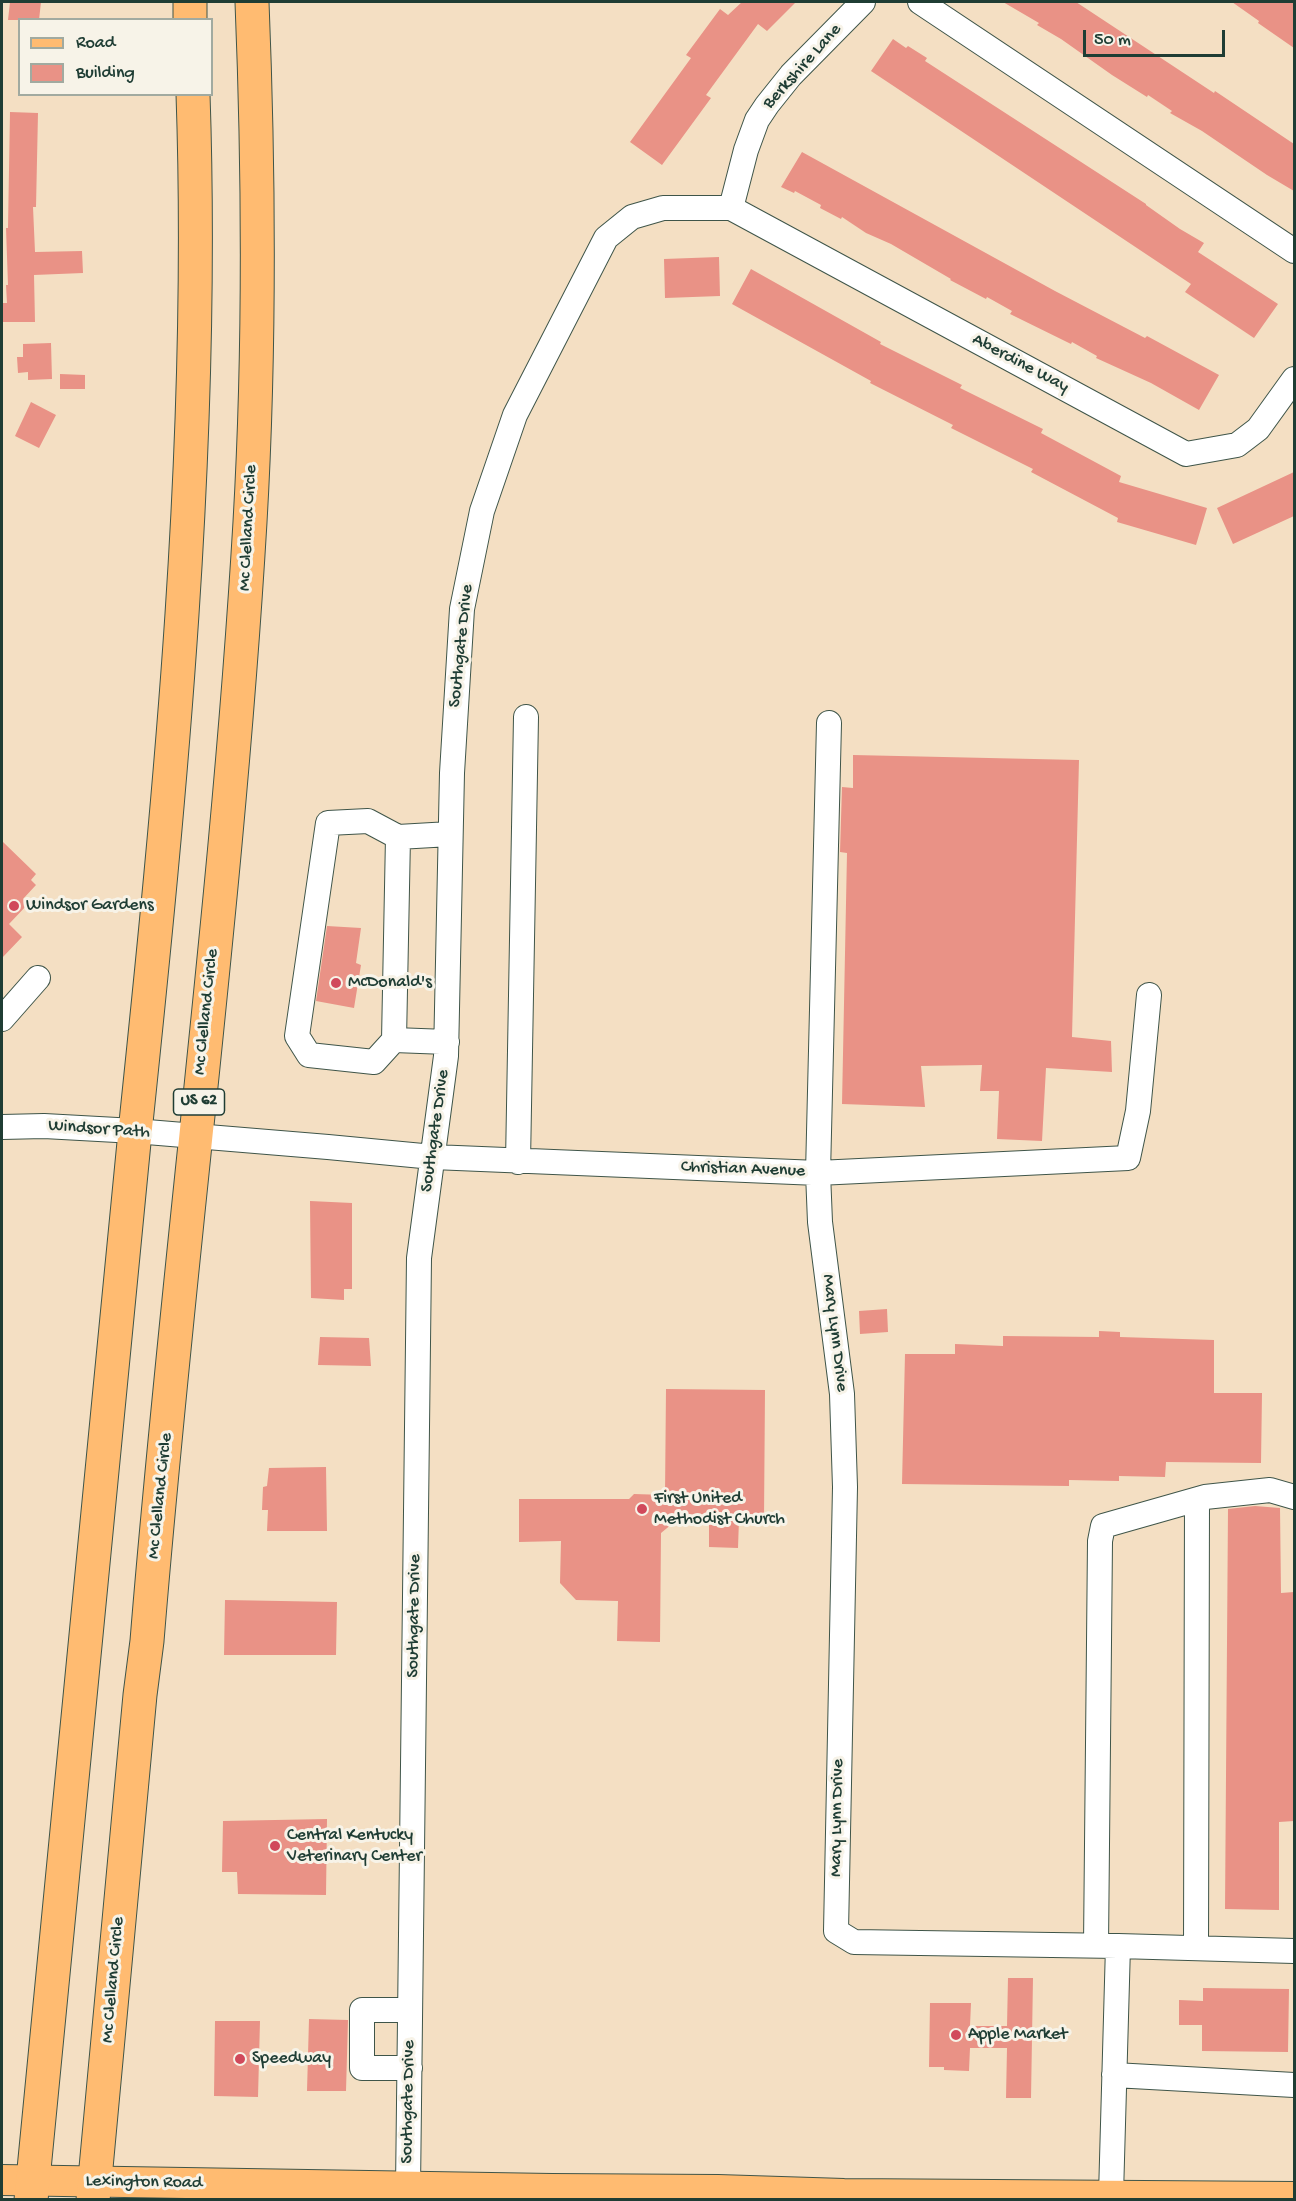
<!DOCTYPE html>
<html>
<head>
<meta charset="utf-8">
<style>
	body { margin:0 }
	#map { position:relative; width:1296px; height:2201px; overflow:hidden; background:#f4dfc3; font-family:"Gochi Hand",sans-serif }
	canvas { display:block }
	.frame { position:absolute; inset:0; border:3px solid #1f3d34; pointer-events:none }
	.legend { position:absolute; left:18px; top:18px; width:195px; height:78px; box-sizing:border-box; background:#f7f3e8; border:2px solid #a1aaa0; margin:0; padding:8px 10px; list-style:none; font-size:18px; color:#1f3d34 }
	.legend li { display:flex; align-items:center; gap:12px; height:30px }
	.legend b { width:30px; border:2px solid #a1aaa0 }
	.scale { position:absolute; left:1083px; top:30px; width:142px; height:27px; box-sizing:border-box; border:3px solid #1f3d34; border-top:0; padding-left:8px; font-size:18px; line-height:21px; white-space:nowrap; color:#1f3d34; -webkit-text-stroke:4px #f7f3e8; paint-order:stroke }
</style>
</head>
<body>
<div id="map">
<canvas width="1296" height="2201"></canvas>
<div class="frame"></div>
<ul class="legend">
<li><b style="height:8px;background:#ffbb71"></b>Road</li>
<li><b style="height:16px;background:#e99286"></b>Building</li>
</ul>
<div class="scale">50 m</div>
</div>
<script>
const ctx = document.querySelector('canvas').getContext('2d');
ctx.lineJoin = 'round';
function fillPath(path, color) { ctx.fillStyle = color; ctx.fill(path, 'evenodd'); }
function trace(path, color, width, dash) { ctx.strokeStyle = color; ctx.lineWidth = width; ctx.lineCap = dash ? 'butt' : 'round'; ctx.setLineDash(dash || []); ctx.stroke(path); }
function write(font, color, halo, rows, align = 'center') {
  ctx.font = font + ' "Gochi Hand",sans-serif'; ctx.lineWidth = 6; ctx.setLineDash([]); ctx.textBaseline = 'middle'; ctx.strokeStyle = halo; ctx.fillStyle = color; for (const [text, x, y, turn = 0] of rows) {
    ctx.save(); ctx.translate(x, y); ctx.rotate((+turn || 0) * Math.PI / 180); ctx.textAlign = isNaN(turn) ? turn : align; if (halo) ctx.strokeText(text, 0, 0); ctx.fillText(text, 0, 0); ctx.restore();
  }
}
fillPath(new Path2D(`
	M 10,2 L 41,2 L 39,20 L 8,20 Z
	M 742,2 L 796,2 L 767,31 L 758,24 L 706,95 L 711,98 L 662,165 L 630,142 L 691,58 L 686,55 L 720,9 L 728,15 Z
	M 1003,2 L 1076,2 L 1214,93 L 1215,91 L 1294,144 L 1294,191 L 1267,175 L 1202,131 L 1170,113 L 1172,111 L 1148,95 L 1147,97 L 1112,75 L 1061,39 L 1037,25 L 1039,23 Z
	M 1232,2 L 1294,2 L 1294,48 L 1258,23 L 1259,21 Z
	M 893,39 L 906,48 L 908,46 L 927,58 L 925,61 L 1146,204 L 1146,205 L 1180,229 L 1204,243 L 1198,252 L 1278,304 L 1254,338 L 1185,292 L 1191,284 L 871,71 Z
	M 10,112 L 38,113 L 36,207 L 33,207 L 35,252 L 82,251 L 83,273 L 34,275 L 35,322 L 2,322 L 2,303 L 7,303 L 6,285 L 8,285 L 6,228 L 8,228 Z
	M 802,152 L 1055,291 L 1145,338 L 1147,336 L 1219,375 L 1199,410 L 1151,383 L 1096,358 L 1097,356 L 1072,342 L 1071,344 L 1010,314 L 1012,311 L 987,297 L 986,299 L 950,280 L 951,279 L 891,244 L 866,233 L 842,217 L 841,219 L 820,208 L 821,205 L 795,191 L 794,193 L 781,187 Z
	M 719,257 L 720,296 L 665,298 L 664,259 Z
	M 751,269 L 881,342 L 880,344 L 962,385 L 960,388 L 1043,429 L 1041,433 L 1121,476 L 1119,482 L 1207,508 L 1196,545 L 1117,522 L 1118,518 L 1031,472 L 1033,469 L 951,428 L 953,425 L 870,383 L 871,381 L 732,304 Z
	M 51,343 L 52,379 L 28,380 L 28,372 L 18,373 L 17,357 L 23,357 L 23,344 Z
	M 60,374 L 85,375 L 85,389 L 60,389 Z
	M 31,402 L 56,415 L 39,448 L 15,436 Z
	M 1294,472 L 1294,516 L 1233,544 L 1217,508 Z
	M 853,755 L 1079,760 L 1072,1037 L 1111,1041 L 1112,1072 L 1046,1068 L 1042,1141 L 997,1139 L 999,1091 L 980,1091 L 982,1065 L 921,1066 L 925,1107 L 842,1104 L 847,853 L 840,852 L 842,787 L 853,788 Z
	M 2,841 L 36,874 L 31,880 L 36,885 L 23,899 L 28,904 L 9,924 L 22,937 L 2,958 Z
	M 327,926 L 361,928 L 356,963 L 361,965 L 354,1008 L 316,1001 Z
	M 310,1201 L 352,1203 L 352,1289 L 344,1289 L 344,1300 L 311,1298 Z
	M 887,1309 L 888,1332 L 860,1334 L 859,1311 Z
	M 1099,1331 L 1120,1332 L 1120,1337 L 1214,1340 L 1214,1393 L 1262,1393 L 1261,1463 L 1166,1462 L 1165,1477 L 1119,1476 L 1119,1481 L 1069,1480 L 1069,1486 L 902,1484 L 905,1354 L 955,1354 L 955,1344 L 1003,1346 L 1003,1336 L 1099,1337 Z
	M 320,1337 L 369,1338 L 371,1366 L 318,1365 Z
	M 666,1389 L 765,1390 L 764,1518 L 739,1519 L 738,1548 L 709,1547 L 709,1518 L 678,1519 L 661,1533 L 660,1642 L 617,1641 L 618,1601 L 576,1600 L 560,1583 L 561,1541 L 519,1542 L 519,1499 L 629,1499 L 634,1494 L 665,1495 Z
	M 326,1467 L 327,1531 L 267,1531 L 268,1510 L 262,1510 L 263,1487 L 267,1486 L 269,1468 Z
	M 1255,1506 L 1280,1508 L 1281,1593 L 1294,1592 L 1294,1821 L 1279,1822 L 1279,1910 L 1225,1909 L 1228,1509 Z
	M 225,1600 L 337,1602 L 336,1655 L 224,1655 Z
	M 327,1819 L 326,1895 L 238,1894 L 237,1872 L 222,1872 L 223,1821 Z
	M 1008,1978 L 1033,1978 L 1031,2098 L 1006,2098 L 1007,2048 L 970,2048 L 969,2071 L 944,2070 L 944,2067 L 929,2067 L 930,2003 L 971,2003 L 970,2026 L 1007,2026 Z
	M 1203,1988 L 1289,1989 L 1288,2052 L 1202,2051 L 1202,2025 L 1179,2025 L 1179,2000 L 1203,2001 Z
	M 309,2019 L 348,2020 L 346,2091 L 307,2091 Z
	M 215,2021 L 260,2021 L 258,2097 L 214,2096 Z`), '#e99286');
const minor = new Path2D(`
	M 920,2 L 1294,251
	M 731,208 L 746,150 L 757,120 L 767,105 L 791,75 L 863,2
	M 829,723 L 818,1173 L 820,1222 L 842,1394 L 845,1487 L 836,1931 L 854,1942 L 1118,1946 L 1111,2195
	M 2,1019 L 38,978
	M 394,1040 L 398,837
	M 447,1042 L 394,1040 L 374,1062 L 309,1055 L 297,1036 L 328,823 L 368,821 L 398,837 L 450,834
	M 2,1127 L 44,1126 L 135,1131 L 328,1147 L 433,1157 L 818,1173 L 1128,1158 L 1138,1111 L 1149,995
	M 518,1162 L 526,717
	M 1096,1945 L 1100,1541 L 1103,1526 L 1205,1497 L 1270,1490 L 1294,1497
	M 1118,1946 L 1294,1951
	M 1196,1948 L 1197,1500
	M 410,2068 L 362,2068 L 362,2010 L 410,2010
	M 1114,2075 L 1294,2085
	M 408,2187 L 419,1258 L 446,1056 L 452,773 L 462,609 L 482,511 L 515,415 L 606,238 L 632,217 L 663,208 L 731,208 L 1186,454 L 1237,445 L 1258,429 L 1294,379`);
const major = new Path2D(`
	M 2,2180 L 552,2189 L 718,2190 L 844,2194 L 1294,2197`);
const highway = new Path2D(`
	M 190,2 L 190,20
	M 31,2200 C 64,1844 98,1488 135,1132 C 171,788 205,441 193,94
	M 93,2200 L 140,1695 L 147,1641 C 177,1268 228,896 250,522 C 260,349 259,175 252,2`);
trace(minor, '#3f5549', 26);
trace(major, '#3f5549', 32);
trace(highway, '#3f5549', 35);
trace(minor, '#fff', 24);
trace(major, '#ffbb71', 30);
trace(highway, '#ffbb71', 33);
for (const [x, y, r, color] of [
	[14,906,6,"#d1495b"],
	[336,983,6,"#d1495b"],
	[642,1509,6,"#d1495b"],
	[275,1846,6,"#d1495b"],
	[956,2035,6,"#d1495b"],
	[240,2059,6,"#d1495b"]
]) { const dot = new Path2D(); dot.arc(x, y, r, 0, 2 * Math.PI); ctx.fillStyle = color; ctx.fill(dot); trace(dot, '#f7f3e8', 2); }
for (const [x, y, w] of [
	[199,1102,51]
]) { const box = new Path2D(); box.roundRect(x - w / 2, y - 13, w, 26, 4.5); ctx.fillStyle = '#f7f3e8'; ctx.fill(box); trace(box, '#1f3d34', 1.5); }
write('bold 16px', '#1f3d34', null, [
	["US 62",199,1102]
]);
write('18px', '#1f3d34', '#f7f3e8', [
	["Berkshire Lane",803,67,-48],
	["Aberdine Way",1020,364,28],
	["Mc Clelland Circle",249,528,-87],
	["Southgate Drive",462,646,-84],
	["Mc Clelland Circle",207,1012,-84],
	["Windsor Path",99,1130,4],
	["Southgate Drive",436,1131,-82],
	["Christian Avenue",743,1170,2],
	["Mary Lynn Drive",834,1333,83],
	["Mc Clelland Circle",161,1496,-84],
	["Southgate Drive",415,1616,-89],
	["Mary Lynn Drive",838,1818,-89],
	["Mc Clelland Circle",114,1980,-85],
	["Southgate Drive",409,2102,-89],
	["Lexington Road",144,2183,1]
]);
write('18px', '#1f3d34', '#f7f3e8', [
	["Windsor Gardens",26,906],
	["McDonald's",348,983],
	["First United",654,1499],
	["Methodist Church",654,1520],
	["Central Kentucky",287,1836],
	["Veterinary Center",287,1857],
	["Apple Market",968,2035],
	["Speedway",252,2059]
], 'left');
</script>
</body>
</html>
